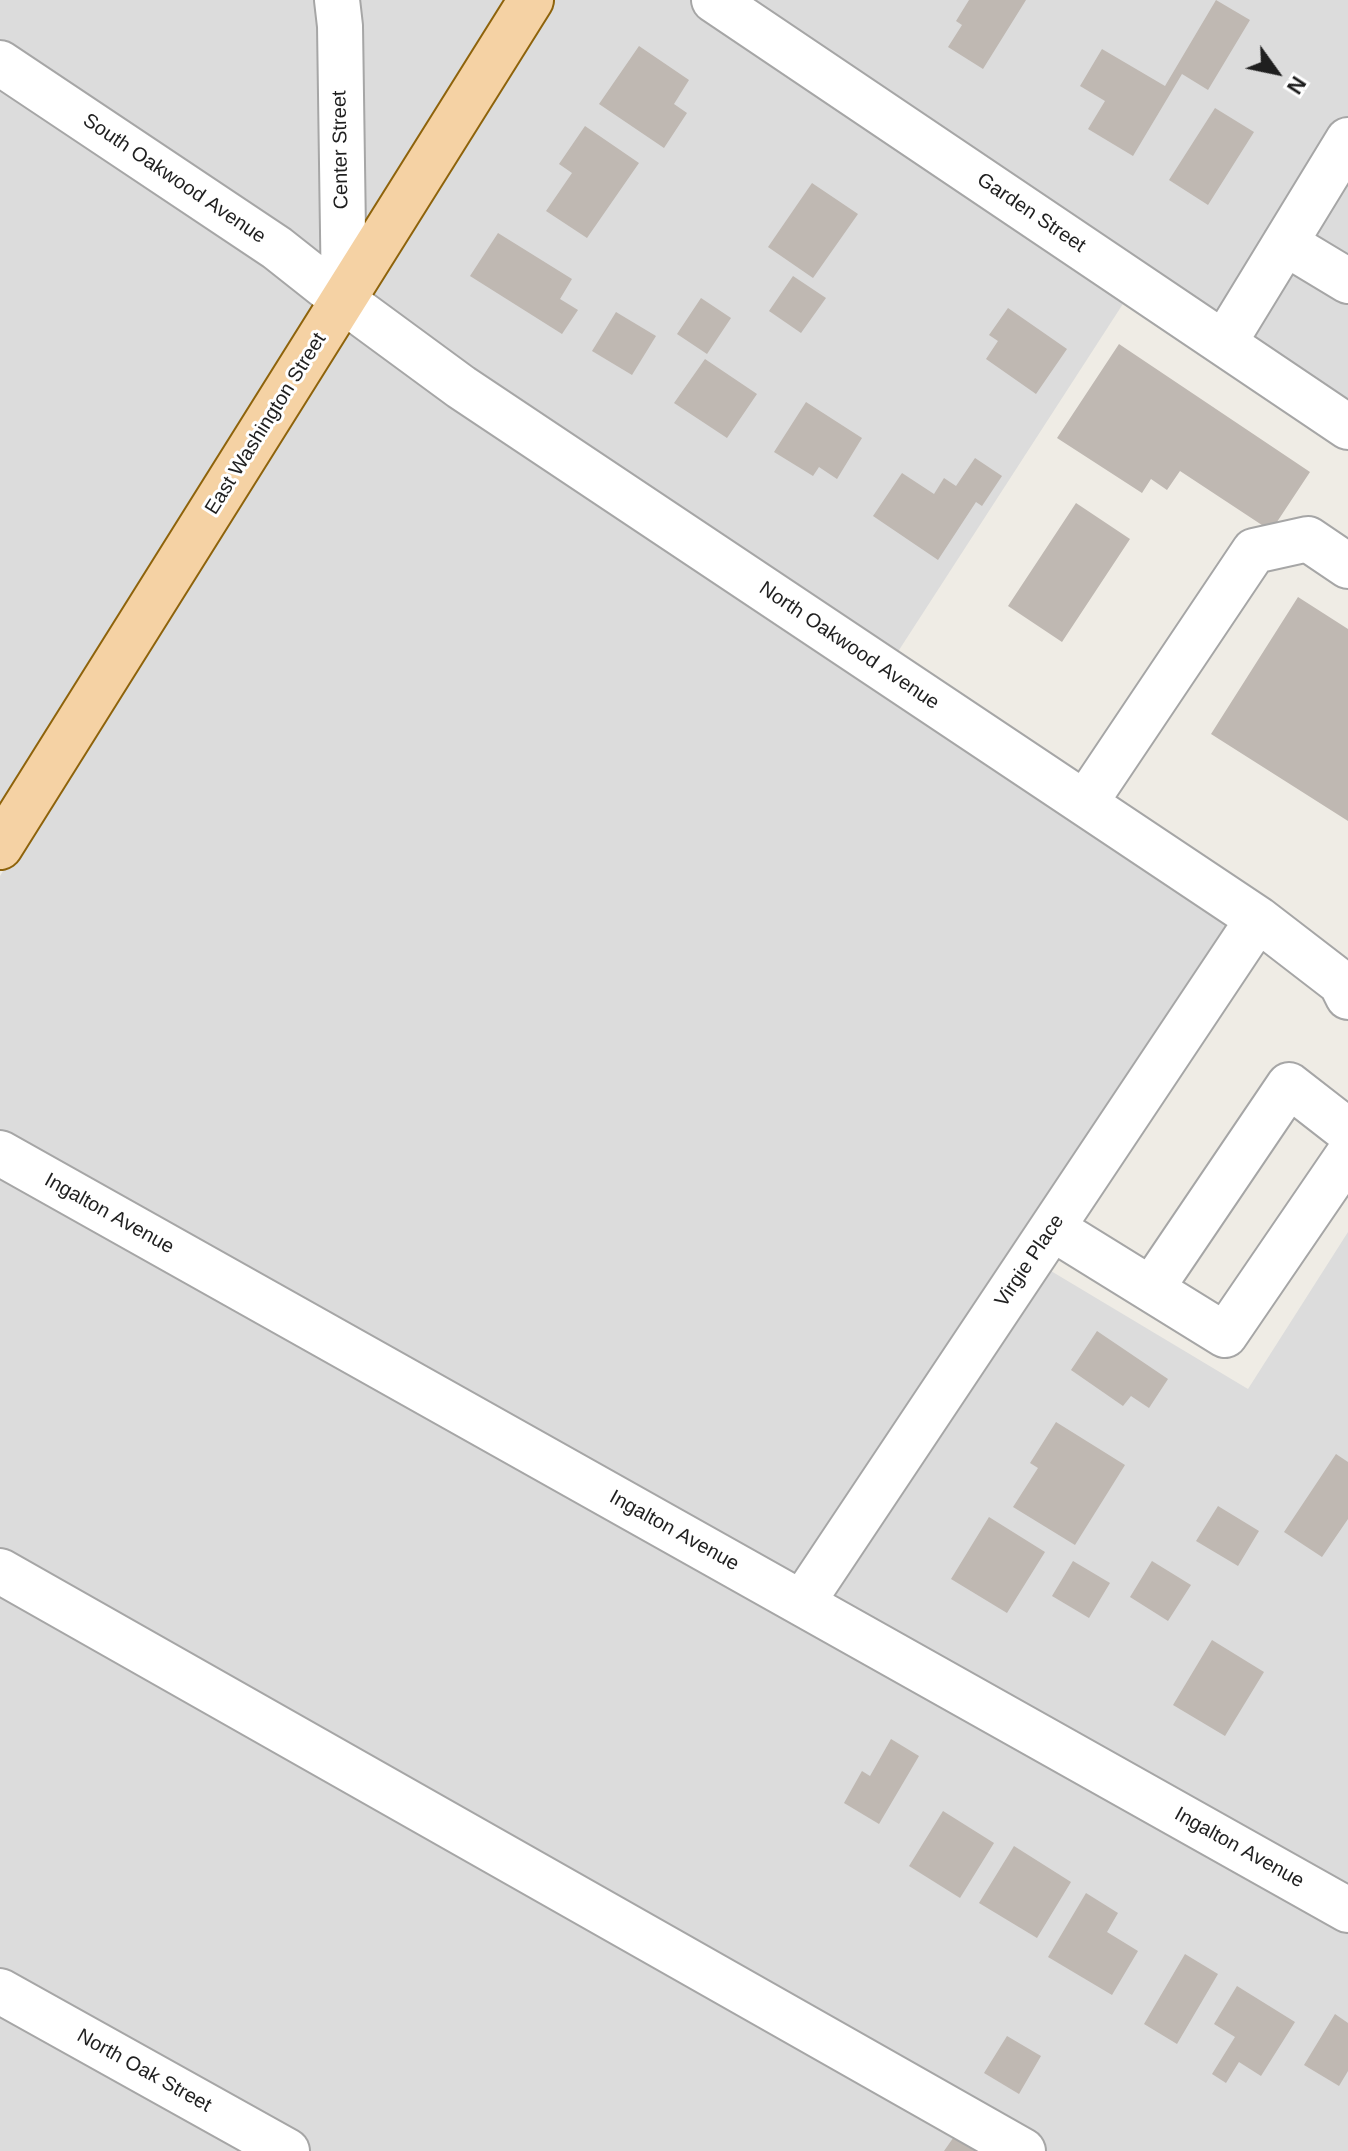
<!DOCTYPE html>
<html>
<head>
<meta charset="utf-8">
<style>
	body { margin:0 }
	#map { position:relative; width:1348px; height:2151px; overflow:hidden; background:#efece5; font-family:Helvetica,sans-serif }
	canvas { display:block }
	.north { position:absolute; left:1236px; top:32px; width:80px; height:80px; -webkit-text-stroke:6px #fff; paint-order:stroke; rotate:123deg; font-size:22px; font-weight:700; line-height:32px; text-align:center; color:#1f1f1f }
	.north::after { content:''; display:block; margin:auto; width:28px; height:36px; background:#1f1f1f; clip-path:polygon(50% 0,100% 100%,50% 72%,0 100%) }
</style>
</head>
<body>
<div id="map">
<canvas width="1348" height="2151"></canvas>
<div class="north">N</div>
</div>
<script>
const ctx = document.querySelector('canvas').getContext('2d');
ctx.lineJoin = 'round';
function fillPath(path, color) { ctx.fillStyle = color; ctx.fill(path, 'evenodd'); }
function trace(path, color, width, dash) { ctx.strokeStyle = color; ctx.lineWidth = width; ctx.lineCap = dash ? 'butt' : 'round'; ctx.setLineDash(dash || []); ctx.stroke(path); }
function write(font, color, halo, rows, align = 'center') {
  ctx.font = font + ' Helvetica,sans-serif'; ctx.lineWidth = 6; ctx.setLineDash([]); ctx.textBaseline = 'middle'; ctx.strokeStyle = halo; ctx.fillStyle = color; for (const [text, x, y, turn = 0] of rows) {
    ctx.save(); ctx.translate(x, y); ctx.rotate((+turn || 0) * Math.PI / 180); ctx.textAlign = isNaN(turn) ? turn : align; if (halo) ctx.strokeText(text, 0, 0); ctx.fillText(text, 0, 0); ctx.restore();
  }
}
fillPath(new Path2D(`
	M 0,0 L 521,0 L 333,276 L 0,54 Z
	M 541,0 L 699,0 L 1130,293 L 890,664 L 358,297 Z
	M 745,0 L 1348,0 L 1348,408 Z
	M 0,85 L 325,303 L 0,820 Z
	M 344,321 L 1239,921 L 797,1584 L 0,1139 L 0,876 Z
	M 0,1173 L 1348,1922 L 1348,2151 L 0,2151 Z
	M 1348,1232 L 1348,1894 L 820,1596 L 1041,1265 L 1248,1389 Z`), '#dcdcdc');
fillPath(new Path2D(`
	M 969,0 L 1026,0 L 983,69 L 948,47 L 962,25 L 956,21 Z
	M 1216,0 L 1250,20 L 1208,90 L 1182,74 L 1133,156 L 1088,129 L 1105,101 L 1080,86 L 1102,49 L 1165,86 Z
	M 639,46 L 689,80 L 674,104 L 687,113 L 664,148 L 599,104 Z
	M 1215,108 L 1254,132 L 1208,205 L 1169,180 Z
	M 585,126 L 639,163 L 587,238 L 546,211 L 572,173 L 559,164 Z
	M 812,183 L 858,214 L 813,278 L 768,247 Z
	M 498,233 L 572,279 L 560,299 L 578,310 L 562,334 L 470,276 Z
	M 793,276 L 826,298 L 801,333 L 769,311 Z
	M 701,298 L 731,318 L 707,354 L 677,334 Z
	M 1008,308 L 1067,349 L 1036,394 L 986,359 L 998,341 L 989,335 Z
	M 616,312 L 656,336 L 632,375 L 592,351 Z
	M 1119,344 L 1310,472 L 1271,531 L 1180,471 L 1167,490 L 1151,479 L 1142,493 L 1057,438 Z
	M 705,359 L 757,394 L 727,438 L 674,403 Z
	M 806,402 L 862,438 L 837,479 L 819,467 L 813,476 L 774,452 Z
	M 975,458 L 1002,476 L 982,506 L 976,502 L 938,560 L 873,516 L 902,473 L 934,494 L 944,478 L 956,486 Z
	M 1076,503 L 1130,539 L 1062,642 L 1008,606 Z
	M 1298,597 L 1348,629 L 1348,821 L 1211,734 Z
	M 1097,1331 L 1168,1379 L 1149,1408 L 1131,1396 L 1123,1406 L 1071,1370 Z
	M 1056,1422 L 1125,1465 L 1075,1545 L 1013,1507 L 1038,1468 L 1030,1463 Z
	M 1336,1454 L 1348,1462 L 1348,1519 L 1322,1557 L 1284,1532 Z
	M 1218,1506 L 1259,1531 L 1238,1566 L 1196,1541 Z
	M 989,1517 L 1045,1552 L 1007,1613 L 951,1579 Z
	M 1073,1561 L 1110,1583 L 1089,1618 L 1052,1596 Z
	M 1152,1561 L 1191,1585 L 1168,1621 L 1130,1597 Z
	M 1212,1640 L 1264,1672 L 1225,1736 L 1173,1705 Z
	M 891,1739 L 919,1756 L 879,1824 L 844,1803 L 862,1771 L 870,1776 Z
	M 943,1811 L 994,1843 L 960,1898 L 909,1866 Z
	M 1014,1846 L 1071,1882 L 1037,1938 L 979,1903 Z
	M 1086,1893 L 1118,1913 L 1107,1932 L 1138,1951 L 1112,1995 L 1048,1957 Z
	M 1185,1954 L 1218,1974 L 1177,2044 L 1144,2024 Z
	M 1237,1986 L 1295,2022 L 1261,2076 L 1239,2062 L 1226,2083 L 1212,2074 L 1235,2037 L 1214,2024 Z
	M 1335,2014 L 1348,2023 L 1348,2071 L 1339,2086 L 1304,2065 Z
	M 1007,2036 L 1041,2056 L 1019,2094 L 984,2073 Z
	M 958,2131 L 987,2151 L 944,2151 Z`), '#bfb8b2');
const minor = new Path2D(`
	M 337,0 L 340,26 L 344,301
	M 714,0 L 1348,427
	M 0,63 L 277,248 L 344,301 L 461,387 L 1258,919 L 1341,983 L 1348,997
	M 1285,243 L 1348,281
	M 1224,343 L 1348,140
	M 1085,803 L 1254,551 L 1308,539 L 1348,566
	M 0,1153 L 1348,1910
	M 1052,1228 L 1225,1335 L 1348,1155
	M 1151,1289 L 1289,1085 L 1348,1131
	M 0,1571 L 1023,2151
	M 802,1603 L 1258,919
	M 0,1991 L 287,2151`);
const major = new Path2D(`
	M 0,847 L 531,0`);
trace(minor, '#a6a6a6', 48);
trace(major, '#8e630b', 48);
trace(minor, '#fff', 44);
trace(major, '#f5d2a4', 44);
write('20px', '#1f1f1f', '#fff', [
	["Center Street",341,150,-91],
	["South Oakwood Avenue",174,179,34],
	["Garden Street",1031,213,34],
	["East Washington Street",266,424,-58],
	["North Oakwood Avenue",849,646,34],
	["Ingalton Avenue",109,1214,29],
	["Virgie Place",1030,1261,-56],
	["Ingalton Avenue",674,1531,29],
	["Ingalton Avenue",1239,1848,29],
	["North Oak Street",144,2071,29]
]);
</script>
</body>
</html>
